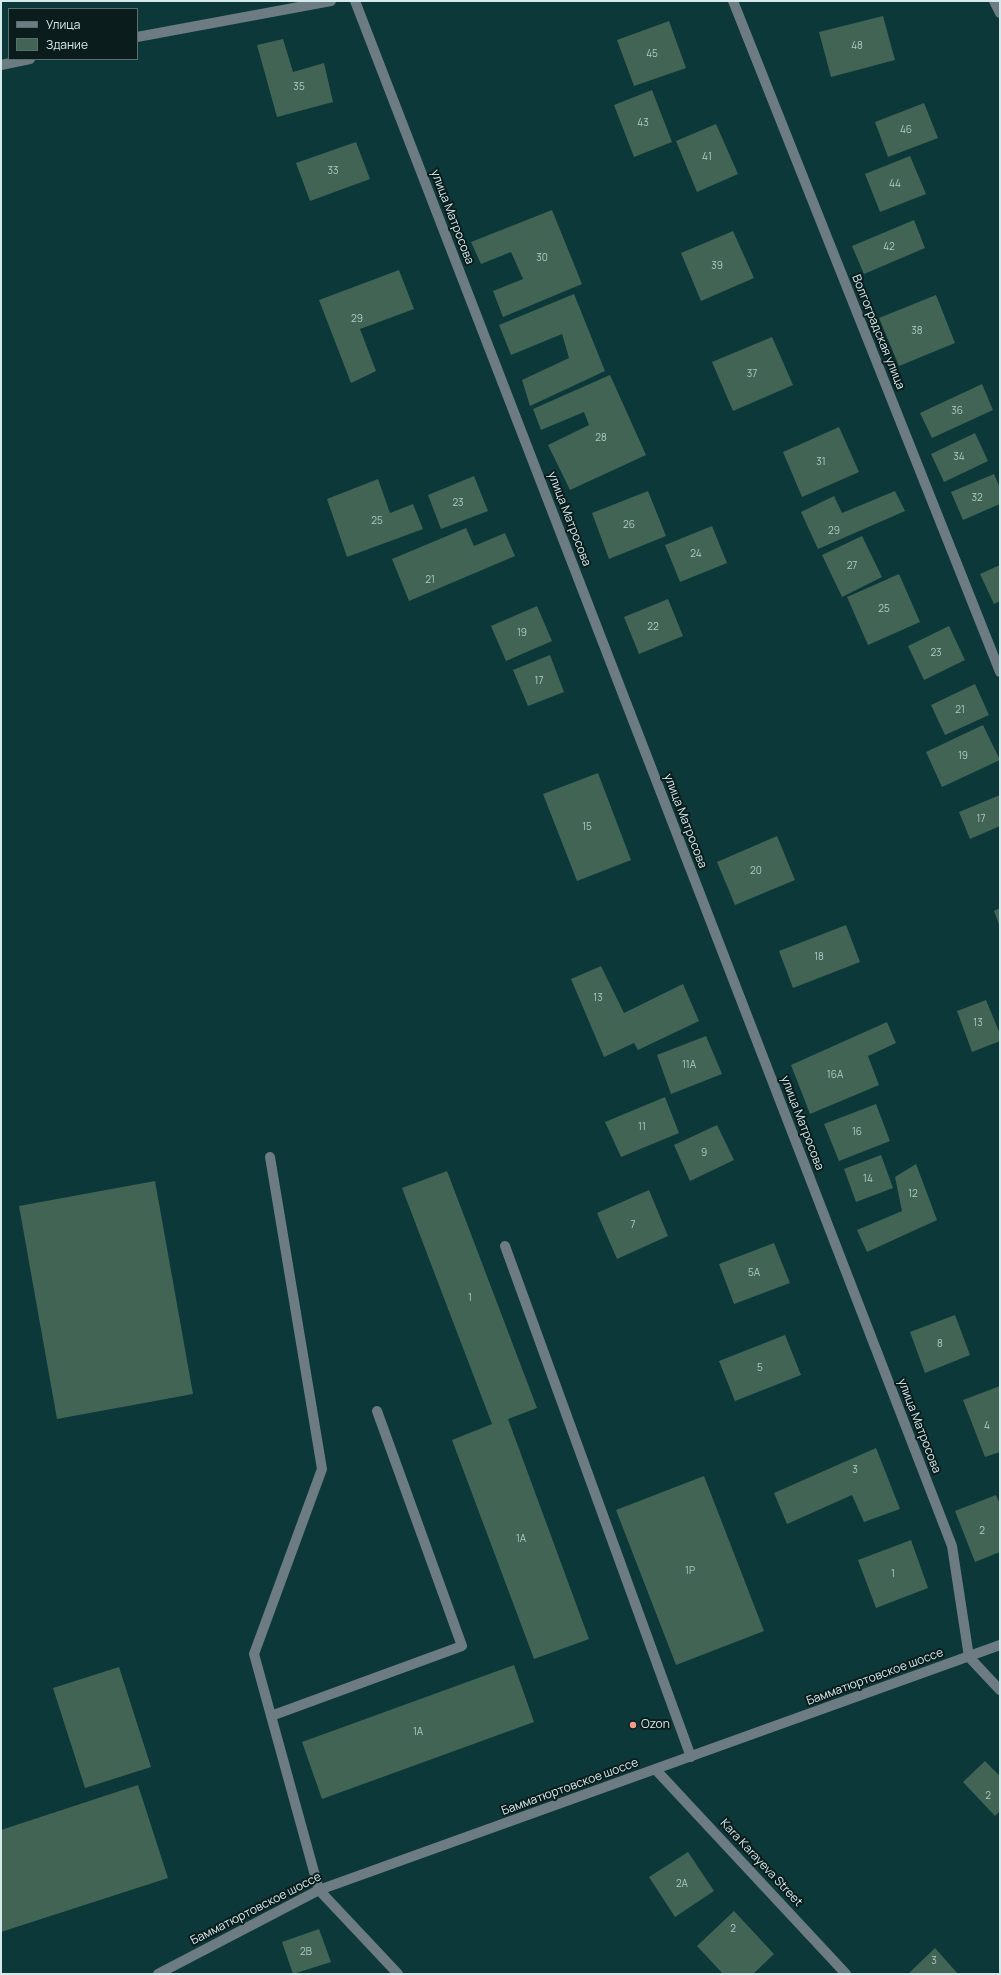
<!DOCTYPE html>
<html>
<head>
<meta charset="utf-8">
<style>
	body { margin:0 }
	#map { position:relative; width:1001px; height:1975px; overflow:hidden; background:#0c3839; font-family:Manrope,sans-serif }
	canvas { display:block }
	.frame { position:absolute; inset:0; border:2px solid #d4eaeb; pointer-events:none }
	.legend { position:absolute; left:8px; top:8px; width:130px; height:52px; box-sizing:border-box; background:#0b1c1d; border:1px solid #5b6e6f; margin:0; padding:5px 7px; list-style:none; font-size:12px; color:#d4eaeb }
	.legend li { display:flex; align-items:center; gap:8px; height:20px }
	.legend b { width:20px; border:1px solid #5b6e6f }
</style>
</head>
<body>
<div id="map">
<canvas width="1001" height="1975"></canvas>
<div class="frame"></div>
<ul class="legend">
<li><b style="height:5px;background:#6d7b83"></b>Улица</li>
<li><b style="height:11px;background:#426455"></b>Здание</li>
</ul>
</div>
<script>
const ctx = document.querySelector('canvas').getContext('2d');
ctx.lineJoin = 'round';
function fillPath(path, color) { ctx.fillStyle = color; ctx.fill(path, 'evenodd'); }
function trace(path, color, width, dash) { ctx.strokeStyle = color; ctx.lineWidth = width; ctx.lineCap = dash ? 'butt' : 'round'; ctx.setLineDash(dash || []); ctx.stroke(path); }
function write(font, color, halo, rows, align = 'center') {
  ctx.font = font + ' Manrope,sans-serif'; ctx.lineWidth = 4; ctx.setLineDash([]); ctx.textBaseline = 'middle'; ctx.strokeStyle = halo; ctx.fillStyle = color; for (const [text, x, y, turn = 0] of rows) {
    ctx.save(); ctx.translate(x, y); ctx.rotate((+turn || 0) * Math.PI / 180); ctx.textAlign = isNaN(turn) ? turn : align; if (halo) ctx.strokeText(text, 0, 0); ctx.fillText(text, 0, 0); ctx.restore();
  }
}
fillPath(new Path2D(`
	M 883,16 L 895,60 L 831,77 L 819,32 Z
	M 669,21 L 686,68 L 634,86 L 617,40 Z
	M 283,39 L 293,72 L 324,63 L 333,102 L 277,117 L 257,45 Z
	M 652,90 L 672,142 L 634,157 L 614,105 Z
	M 924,103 L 938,138 L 888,157 L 875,122 Z
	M 716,124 L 738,174 L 697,192 L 676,141 Z
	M 356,142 L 370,179 L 310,201 L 296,163 Z
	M 910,156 L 926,194 L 880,212 L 865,174 Z
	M 552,210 L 582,284 L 503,317 L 493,291 L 523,279 L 511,252 L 481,264 L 471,242 Z
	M 914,220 L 925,248 L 864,274 L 852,246 Z
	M 733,231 L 754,278 L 701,301 L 681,253 Z
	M 399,270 L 414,309 L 360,329 L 376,371 L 351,383 L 319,300 Z
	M 574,294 L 605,371 L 530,406 L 522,380 L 569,358 L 562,334 L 511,355 L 499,325 Z
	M 936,295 L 955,343 L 899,366 L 879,318 Z
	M 772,337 L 793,385 L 733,411 L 712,362 Z
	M 610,375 L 646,455 L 570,490 L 548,445 L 589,425 L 584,412 L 541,430 L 533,409 Z
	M 982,384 L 993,410 L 932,438 L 920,413 Z
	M 839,427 L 859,472 L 802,497 L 783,452 Z
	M 975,433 L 988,461 L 944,482 L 931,454 Z
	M 994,474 L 1000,488 L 1000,504 L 963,520 L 951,492 Z
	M 474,476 L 488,511 L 441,529 L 428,495 Z
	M 378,479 L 390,513 L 413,504 L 423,529 L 347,557 L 327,499 Z
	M 648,491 L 666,536 L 609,559 L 592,513 Z
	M 895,491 L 905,511 L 818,549 L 801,512 L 834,496 L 842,513 Z
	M 712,526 L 727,563 L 680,582 L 665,545 Z
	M 466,528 L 474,546 L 505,533 L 515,556 L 409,601 L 392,559 Z
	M 862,536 L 882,577 L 842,597 L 822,555 Z
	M 1000,565 L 1000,601 L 994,604 L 980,574 Z
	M 899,574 L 920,622 L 868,645 L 847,597 Z
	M 668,599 L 683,636 L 639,654 L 624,617 Z
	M 537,606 L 552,641 L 506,661 L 491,626 Z
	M 949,626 L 965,660 L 924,680 L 908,646 Z
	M 550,655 L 564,692 L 528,706 L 513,670 Z
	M 975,684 L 989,715 L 945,735 L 931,705 Z
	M 983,725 L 1000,760 L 942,787 L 926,752 Z
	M 598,773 L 631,860 L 577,881 L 543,794 Z
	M 1000,795 L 1000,826 L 970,839 L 959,812 Z
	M 777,836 L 795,880 L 735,905 L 717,862 Z
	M 1000,908 L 1000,927 L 994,911 Z
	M 846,925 L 860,962 L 793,988 L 779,951 Z
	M 601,966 L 624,1013 L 683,984 L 699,1021 L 638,1050 L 634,1043 L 604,1057 L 571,979 Z
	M 986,1000 L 1000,1034 L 1000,1041 L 972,1052 L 957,1011 Z
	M 887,1022 L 896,1043 L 868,1056 L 879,1085 L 810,1114 L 791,1065 Z
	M 706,1036 L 722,1074 L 671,1094 L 657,1055 Z
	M 665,1097 L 679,1133 L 621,1157 L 605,1122 Z
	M 876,1104 L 890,1141 L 839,1161 L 824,1124 Z
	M 717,1125 L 734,1160 L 690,1181 L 674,1145 Z
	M 881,1155 L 893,1188 L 856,1202 L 844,1169 Z
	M 916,1164 L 937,1220 L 867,1252 L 857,1230 L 902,1211 L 895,1177 Z
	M 447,1171 L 537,1408 L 508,1419 L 589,1639 L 534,1659 L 452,1440 L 492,1424 L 402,1188 Z
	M 155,1181 L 193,1394 L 57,1419 L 19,1206 Z
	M 649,1190 L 668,1236 L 617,1259 L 597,1213 Z
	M 774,1243 L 790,1283 L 734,1304 L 719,1264 Z
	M 955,1315 L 970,1355 L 925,1373 L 910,1332 Z
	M 785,1335 L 801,1375 L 735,1401 L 719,1361 Z
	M 1000,1386 L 1000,1452 L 985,1457 L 963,1400 Z
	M 876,1448 L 900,1509 L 864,1522 L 852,1495 L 787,1524 L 774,1493 Z
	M 704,1476 L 764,1631 L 676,1665 L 616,1510 Z
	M 996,1495 L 1000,1504 L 1000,1552 L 975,1562 L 955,1511 Z
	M 911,1540 L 928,1588 L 876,1608 L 858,1560 Z
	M 514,1665 L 534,1722 L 322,1799 L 302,1742 Z
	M 119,1667 L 151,1767 L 85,1788 L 53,1688 Z
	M 985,1761 L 1000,1776 L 1000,1811 L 995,1816 L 963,1782 Z
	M 138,1785 L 168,1878 L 1,1932 L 1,1830 Z
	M 688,1852 L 714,1891 L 675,1917 L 649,1877 Z
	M 734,1911 L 774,1954 L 753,1974 L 723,1974 L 697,1946 Z
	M 319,1929 L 331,1962 L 293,1974 L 282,1942 Z
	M 935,1948 L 958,1974 L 908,1974 Z`), '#426455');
trace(new Path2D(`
	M 355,1 L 952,1546 L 969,1657 L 1000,1690
	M 733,1 L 1000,672
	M 994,1 L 1000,13
	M 137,37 L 331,1
	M 1,65 L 30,59
	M 270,1157 L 322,1469 L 254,1654 L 319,1890 L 398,1974
	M 505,1246 L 691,1757
	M 271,1716 L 462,1646 L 377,1411
	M 656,1770 L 846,1974
	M 158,1974 L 319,1890 L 1000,1645`), '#6d7b83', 10);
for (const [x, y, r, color] of [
	[633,1725,4,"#f49d8b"]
]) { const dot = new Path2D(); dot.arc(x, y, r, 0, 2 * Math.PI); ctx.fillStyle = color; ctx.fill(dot); trace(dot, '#0b1c1d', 1.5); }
write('10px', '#b0c8c6', null, [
	["48",857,46],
	["45",652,54],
	["35",299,87],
	["43",643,123],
	["46",906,130],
	["41",707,157],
	["33",333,171],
	["44",895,184],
	["42",889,247],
	["30",542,258],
	["39",717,266],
	["29",357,319],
	["38",917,331],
	["37",752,374],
	["36",957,411],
	["28",601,438],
	["34",959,457],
	["31",821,462],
	["32",977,498],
	["23",458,503],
	["25",377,521],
	["26",629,525],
	["29",834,531],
	["24",696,554],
	["27",852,566],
	["21",430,580],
	["25",884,609],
	["22",653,627],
	["19",522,633],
	["23",936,653],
	["17",539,681],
	["21",960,710],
	["19",963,756],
	["17",981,819],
	["15",587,827],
	["20",756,871],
	["18",819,957],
	["13",598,998],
	["13",978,1023],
	["11А",689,1065],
	["16А",835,1075],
	["11",642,1127],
	["16",857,1132],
	["9",704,1153],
	["14",868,1179],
	["12",913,1194],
	["7",633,1225],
	["5А",754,1273],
	["1",470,1298],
	["8",940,1344],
	["5",760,1368],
	["4",987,1426],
	["3",855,1470],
	["2",982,1531],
	["1А",521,1539],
	["1Р",690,1571],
	["1",893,1574],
	["1А",418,1732],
	["2",988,1796],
	["2А",682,1884],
	["2",733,1929],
	["2В",306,1952],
	["3",934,1961]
]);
write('12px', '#d4eaeb', '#0b1c1d', [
	["улица Матросова",452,217,69],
	["Волгоградская улица",878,332,68],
	["улица Матросова",569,519,69],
	["улица Матросова",685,821,69],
	["улица Матросова",802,1123,69],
	["улица Матросова",919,1426,69],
	["Бамматюртовское шоссе",875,1677,-20],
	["Бамматюртовское шоссе",570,1787,-20],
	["Kara Karayeva Street",761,1863,47],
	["Бамматюртовское шоссе",256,1909,-27]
]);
write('12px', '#d4eaeb', '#0b1c1d', [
	["Ozon",641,1725]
], 'left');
</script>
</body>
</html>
